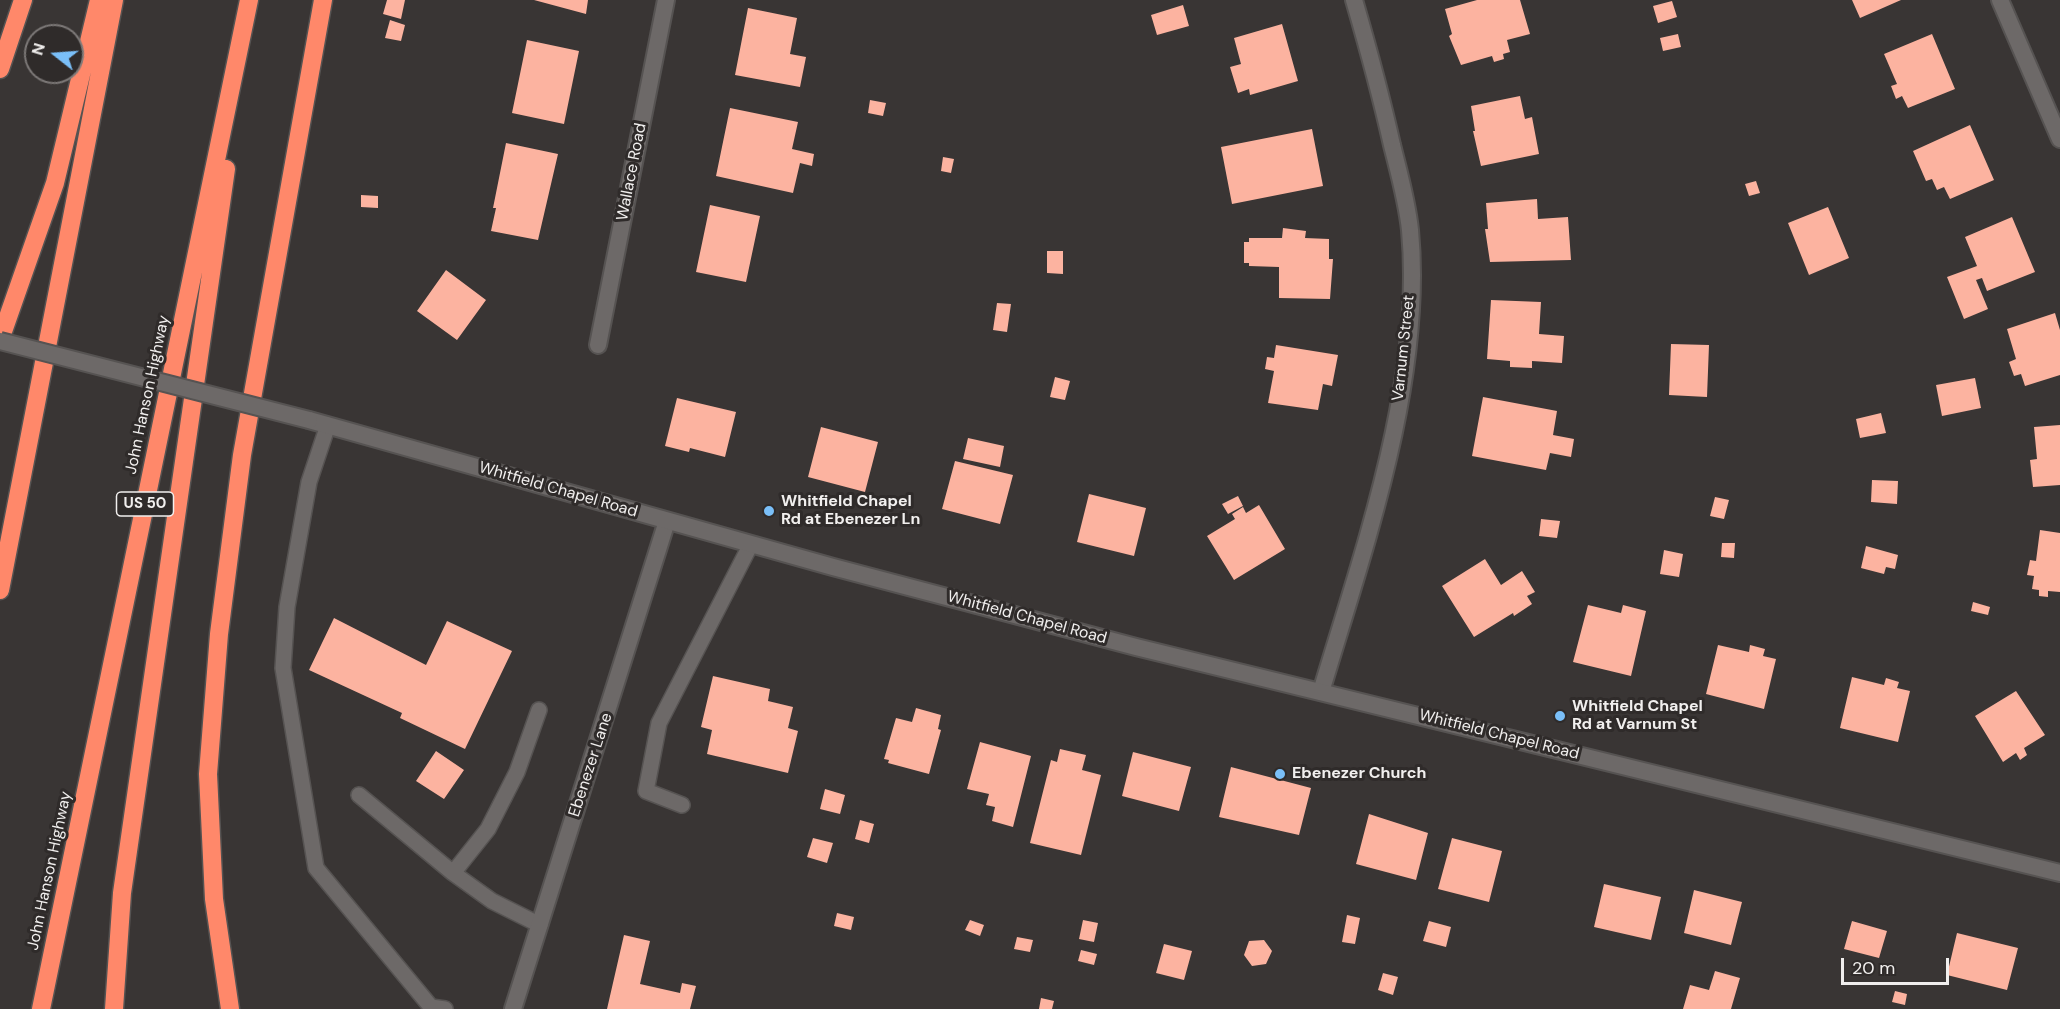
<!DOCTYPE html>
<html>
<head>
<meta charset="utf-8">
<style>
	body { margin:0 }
	#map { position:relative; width:2060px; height:1009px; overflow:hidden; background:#393534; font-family:"DM Sans",sans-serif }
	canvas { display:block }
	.north { position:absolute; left:24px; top:24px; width:60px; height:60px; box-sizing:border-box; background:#2f2b2a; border:2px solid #7d7978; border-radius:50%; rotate:287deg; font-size:16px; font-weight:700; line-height:24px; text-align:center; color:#f1efee }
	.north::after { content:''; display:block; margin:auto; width:21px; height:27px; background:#7abff8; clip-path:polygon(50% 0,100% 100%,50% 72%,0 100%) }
	.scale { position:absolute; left:1841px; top:958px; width:108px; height:27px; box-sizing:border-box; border:3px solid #f1efee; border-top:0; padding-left:8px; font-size:18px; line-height:21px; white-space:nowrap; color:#f1efee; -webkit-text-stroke:4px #2f2b2a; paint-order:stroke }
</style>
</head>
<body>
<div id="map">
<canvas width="2060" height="1009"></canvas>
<div class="north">N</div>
<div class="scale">20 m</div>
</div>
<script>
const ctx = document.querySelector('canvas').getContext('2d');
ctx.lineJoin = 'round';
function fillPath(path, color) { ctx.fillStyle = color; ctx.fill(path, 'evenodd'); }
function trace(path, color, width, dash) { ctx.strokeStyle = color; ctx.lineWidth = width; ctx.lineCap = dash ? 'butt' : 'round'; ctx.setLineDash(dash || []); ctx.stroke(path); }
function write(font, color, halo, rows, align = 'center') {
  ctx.font = font + ' "DM Sans",sans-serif'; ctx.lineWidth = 6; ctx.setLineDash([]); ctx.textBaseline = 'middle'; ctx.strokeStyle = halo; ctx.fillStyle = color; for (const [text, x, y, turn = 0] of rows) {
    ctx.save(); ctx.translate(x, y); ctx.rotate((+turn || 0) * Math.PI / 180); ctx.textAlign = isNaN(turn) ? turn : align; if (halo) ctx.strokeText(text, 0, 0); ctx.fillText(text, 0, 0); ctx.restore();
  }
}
fillPath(new Path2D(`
	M 387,0 L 405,0 L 401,19 L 383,14 Z
	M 534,0 L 588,0 L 586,14 Z
	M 1477,0 L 1520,0 L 1530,34 L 1507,40 L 1510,52 L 1503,54 L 1504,59 L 1494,62 L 1492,56 L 1461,65 L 1449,36 L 1452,34 L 1445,9 Z
	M 1852,0 L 1901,0 L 1860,18 Z
	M 1672,1 L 1677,17 L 1658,23 L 1653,6 Z
	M 1183,5 L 1189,26 L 1157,35 L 1151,15 Z
	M 748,8 L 797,18 L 790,54 L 806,57 L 800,87 L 735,75 Z
	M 390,20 L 405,25 L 401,41 L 385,38 Z
	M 1282,24 L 1298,81 L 1250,95 L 1249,89 L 1238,93 L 1230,67 L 1241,64 L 1234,38 Z
	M 1678,34 L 1681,47 L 1663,51 L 1660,38 Z
	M 1932,34 L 1955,89 L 1908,108 L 1902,96 L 1896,99 L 1891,86 L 1897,84 L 1884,54 Z
	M 527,40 L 579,51 L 564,124 L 512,113 Z
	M 1520,96 L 1525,119 L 1532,117 L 1539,154 L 1481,166 L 1473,131 L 1475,131 L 1471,106 Z
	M 870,100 L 886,103 L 883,116 L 868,113 Z
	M 730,108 L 798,122 L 792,149 L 814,154 L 812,166 L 800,163 L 793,193 L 716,176 Z
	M 1970,125 L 1994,180 L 1950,199 L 1944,187 L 1937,190 L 1932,179 L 1926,181 L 1913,151 Z
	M 1312,129 L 1323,186 L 1232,204 L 1221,147 Z
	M 506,143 L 558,154 L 538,240 L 491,231 L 496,208 L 493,208 Z
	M 943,157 L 954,159 L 951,173 L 941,171 Z
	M 1756,181 L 1760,193 L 1749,196 L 1745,184 Z
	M 361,195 L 378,196 L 378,208 L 361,207 Z
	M 1537,199 L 1538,219 L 1568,217 L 1571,260 L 1490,262 L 1485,229 L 1488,229 L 1486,203 Z
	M 710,205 L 760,216 L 746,282 L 696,272 Z
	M 1828,207 L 1849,258 L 1809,275 L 1788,223 Z
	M 2012,217 L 2035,272 L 1987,291 L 1982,278 L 1976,280 L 1988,309 L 1964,319 L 1947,277 L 1977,266 L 1965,237 Z
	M 1283,228 L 1306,231 L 1305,238 L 1329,239 L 1329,259 L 1333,259 L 1330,299 L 1279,298 L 1279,267 L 1249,266 L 1249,263 L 1244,263 L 1244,242 L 1249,242 L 1249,238 L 1282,238 Z
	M 1047,251 L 1063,251 L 1063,274 L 1047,273 Z
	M 446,270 L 486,300 L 457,340 L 417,311 Z
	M 1491,300 L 1541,302 L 1539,334 L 1564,336 L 1562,363 L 1532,361 L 1532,368 L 1510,367 L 1510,361 L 1487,359 Z
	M 997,303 L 1011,304 L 1007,332 L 993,330 Z
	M 2055,313 L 2060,330 L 2060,375 L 2025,386 L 2021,374 L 2014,376 L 2009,362 L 2016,359 L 2007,329 Z
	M 1671,344 L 1709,345 L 1707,397 L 1669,395 Z
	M 1276,345 L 1338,355 L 1332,386 L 1323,384 L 1318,410 L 1268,403 L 1274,371 L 1265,369 L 1267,357 L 1274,358 Z
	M 1055,377 L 1070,381 L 1065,400 L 1050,397 Z
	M 1975,378 L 1981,408 L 1942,416 L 1936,385 Z
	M 1483,397 L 1557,411 L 1553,435 L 1574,439 L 1571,457 L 1550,453 L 1546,470 L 1472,456 Z
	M 677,398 L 736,412 L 725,457 L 690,448 L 689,452 L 665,446 Z
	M 1881,413 L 1886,433 L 1860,438 L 1856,419 Z
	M 2060,425 L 2060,485 L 2033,487 L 2030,460 L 2037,459 L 2034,427 Z
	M 821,427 L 878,442 L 865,492 L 808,477 Z
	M 968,438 L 1004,446 L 1000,467 L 963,459 Z
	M 955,461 L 1013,475 L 1000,524 L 942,509 Z
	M 1872,480 L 1898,481 L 1897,504 L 1871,502 Z
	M 1089,494 L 1146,508 L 1134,556 L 1077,542 Z
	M 1238,496 L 1243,506 L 1228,514 L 1222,504 Z
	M 1715,497 L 1729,500 L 1724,519 L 1710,516 Z
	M 1259,505 L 1285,549 L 1234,580 L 1207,536 L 1235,519 L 1232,514 L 1243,507 L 1246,513 Z
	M 1541,519 L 1560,521 L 1557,538 L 1539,536 Z
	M 2040,530 L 2060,533 L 2060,592 L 2048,591 L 2048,597 L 2039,596 L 2039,590 L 2032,589 L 2034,576 L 2027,575 L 2030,560 L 2036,561 Z
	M 1722,543 L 1735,543 L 1734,558 L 1721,557 Z
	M 1866,546 L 1898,555 L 1895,569 L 1886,567 L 1884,574 L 1861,568 Z
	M 1664,550 L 1683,554 L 1679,577 L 1660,574 Z
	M 1485,559 L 1501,585 L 1522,571 L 1535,592 L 1527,596 L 1532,604 L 1514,616 L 1513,613 L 1474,637 L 1442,586 Z
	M 1973,602 L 1990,607 L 1988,615 L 1971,611 Z
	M 1588,605 L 1621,613 L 1623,605 L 1646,611 L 1631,676 L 1573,662 Z
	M 334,618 L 426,665 L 447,621 L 512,651 L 465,749 L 400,718 L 402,713 L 309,670 Z
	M 1718,645 L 1749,652 L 1750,645 L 1765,649 L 1763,656 L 1776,659 L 1764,709 L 1706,694 Z
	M 713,676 L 770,689 L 768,701 L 793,707 L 788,728 L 798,731 L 788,773 L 707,754 L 712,730 L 701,727 Z
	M 1852,677 L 1884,685 L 1886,678 L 1899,682 L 1897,688 L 1910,691 L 1898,742 L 1840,728 Z
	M 2016,691 L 2045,735 L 2024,748 L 2027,755 L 2020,760 L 2016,753 L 2003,762 L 1975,716 Z
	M 916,708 L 941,715 L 938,729 L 941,730 L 929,774 L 888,763 L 889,760 L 884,759 L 896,718 L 912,722 Z
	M 980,742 L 1031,756 L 1013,827 L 992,821 L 995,807 L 986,805 L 989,794 L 967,789 Z
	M 1060,749 L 1086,755 L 1082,770 L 1101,775 L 1081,855 L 1030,843 L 1051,760 L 1057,762 Z
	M 436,751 L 464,770 L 444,799 L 416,781 Z
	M 1133,752 L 1191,767 L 1179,811 L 1122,796 Z
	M 1231,767 L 1311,788 L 1299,835 L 1219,817 Z
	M 825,789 L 845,795 L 840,814 L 820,809 Z
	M 1369,814 L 1428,833 L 1416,880 L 1356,864 Z
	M 860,820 L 874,824 L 869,843 L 855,839 Z
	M 813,838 L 833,843 L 827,863 L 807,857 Z
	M 1452,838 L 1502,851 L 1489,902 L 1438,889 Z
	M 1604,884 L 1661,897 L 1651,940 L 1594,927 Z
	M 1694,890 L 1742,902 L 1731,945 L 1684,933 Z
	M 837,913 L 854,917 L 851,930 L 834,926 Z
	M 1347,915 L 1360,918 L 1355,944 L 1342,942 Z
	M 970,920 L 984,925 L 980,936 L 965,930 Z
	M 1083,920 L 1098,923 L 1094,942 L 1079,939 Z
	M 1429,921 L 1451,927 L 1446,947 L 1423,941 Z
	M 1852,921 L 1887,931 L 1879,958 L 1844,949 Z
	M 1957,933 L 2018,948 L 2007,990 L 1947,975 Z
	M 624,935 L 650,941 L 640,984 L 680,993 L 682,983 L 696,986 L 690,1009 L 607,1009 Z
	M 1017,937 L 1033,940 L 1030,952 L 1014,949 Z
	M 1264,940 L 1272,951 L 1266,964 L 1252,966 L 1244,955 L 1249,941 Z
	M 1164,944 L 1192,951 L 1184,980 L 1156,973 Z
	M 1081,950 L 1097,954 L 1094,965 L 1078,961 Z
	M 1715,971 L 1740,978 L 1731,1009 L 1683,1009 L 1690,985 L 1709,990 Z
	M 1383,973 L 1398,977 L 1393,995 L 1378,990 Z
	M 1895,991 L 1907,994 L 1905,1005 L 1892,1002 Z
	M 1041,998 L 1054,1001 L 1052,1009 L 1039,1009 Z`), '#fcb3a0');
const service = new Path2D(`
	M 328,425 L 309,482 L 287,607 L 283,668 L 316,868 L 431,1007 L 445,1009
	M 359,795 L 453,873 L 492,901 L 540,925
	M 682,805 L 646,791 L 659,723 L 751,544
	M 453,873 L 488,829 L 517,772 L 539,710`);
const minor = new Path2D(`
	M 2000,0 L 2060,139
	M 598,345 L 666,0
	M 1321,692 C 1364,548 1424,381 1410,230 C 1407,201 1399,173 1392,145 C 1381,96 1368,48 1354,0
	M 513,1009 L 667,521`);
const tertiary = new Path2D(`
	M 309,420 L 833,567 L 1136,647 L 2060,873`);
const motorway = new Path2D(`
	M 0,69 L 23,0
	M 0,340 L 55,183 L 99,0
	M 0,590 L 114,0
	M 41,1009 L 249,0
	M 114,1009 L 122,893 L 226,169
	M 230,1009 L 214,899 L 208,774 L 219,634 L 242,455 L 323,0`);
trace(service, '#565352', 18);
trace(minor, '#565352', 20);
trace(tertiary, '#565352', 20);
trace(motorway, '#565352', 21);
trace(service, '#6d6968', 15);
trace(minor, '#6d6968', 16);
trace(tertiary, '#6d6968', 16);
trace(motorway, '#ff886a', 18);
const tertiaryBridge = new Path2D(`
	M 0,341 L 309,420`);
trace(tertiaryBridge, '#565352', 20, []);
trace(tertiaryBridge, '#6d6968', 16);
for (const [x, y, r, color] of [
	[769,511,6,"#7abff8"],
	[1560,716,6,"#7abff8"],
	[1280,774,6,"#7abff8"]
]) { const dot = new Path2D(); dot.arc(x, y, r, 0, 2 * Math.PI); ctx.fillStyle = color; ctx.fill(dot); trace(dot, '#2f2b2a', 2); }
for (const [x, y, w] of [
	[145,504,57]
]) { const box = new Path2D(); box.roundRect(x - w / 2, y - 12, w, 24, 4.5); ctx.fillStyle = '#2f2b2a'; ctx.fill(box); trace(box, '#f1efee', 1.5); }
write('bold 15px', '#f1efee', null, [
	["US 50",145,504]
]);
write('16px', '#f1efee', '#2f2b2a', [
	["Wallace Road",632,172,-79],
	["Varnum Street",1404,348,-84],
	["John Hanson Highway",148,395,-78],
	["Whitfield Chapel Road",558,490,16],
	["Whitfield Chapel Road",1027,618,15],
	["Whitfield Chapel Road",1499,735,14],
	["Ebenezer Lane",591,765,-72],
	["John Hanson Highway",50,871,-78]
]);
write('bold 16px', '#f1efee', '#2f2b2a', [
	["Whitfield Chapel",781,502],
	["Rd at Ebenezer Ln",781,520],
	["Whitfield Chapel",1572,707],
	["Rd at Varnum St",1572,725],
	["Ebenezer Church",1292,774]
], 'left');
</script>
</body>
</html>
